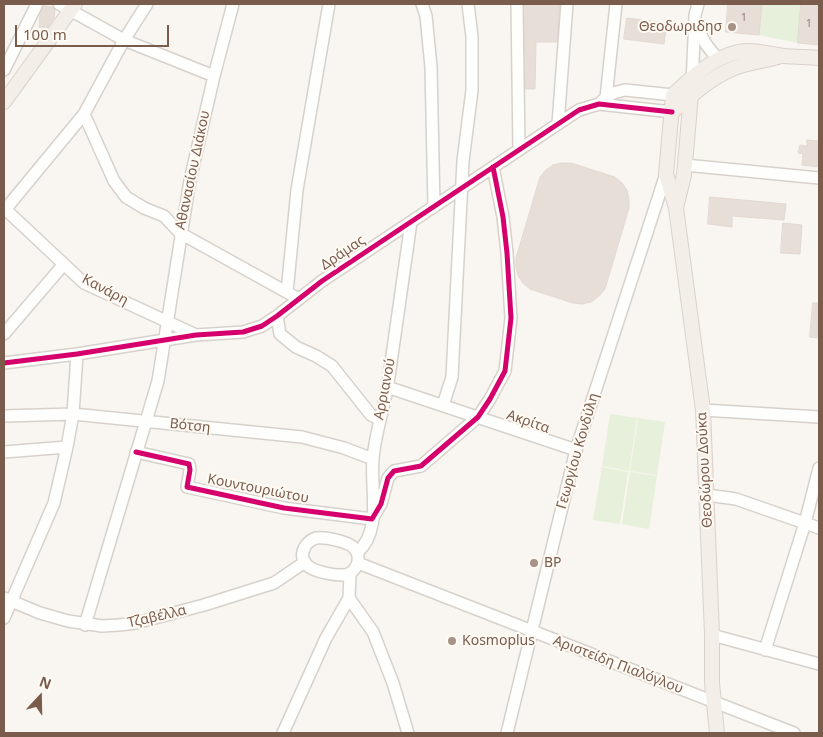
<!DOCTYPE html>
<html>
<head>
<meta charset="utf-8">
<style>
	body { margin:0 }
	#map { position:relative; width:823px; height:737px; overflow:hidden; background:#f9f5f0; font-family:"Noto Sans",sans-serif }
	canvas { display:block }
	.frame { position:absolute; inset:0; border:5px solid #7a5c4d; pointer-events:none }
	.north { position:absolute; left:15px; top:672px; width:50px; height:50px; -webkit-text-stroke:4px #fffaf3; paint-order:stroke; rotate:21deg; font-size:14px; font-weight:700; line-height:20px; text-align:center; color:#7a5c4d }
	.north::after { content:''; display:block; margin:auto; width:18px; height:22px; background:#7a5c4d; clip-path:polygon(50% 0,100% 100%,50% 72%,0 100%) }
	.scale { position:absolute; left:15px; top:25px; width:154px; height:22px; box-sizing:border-box; border:2px solid #7a5c4d; border-top:0; padding-left:6px; font-size:15px; line-height:18px; white-space:nowrap; color:#7a5c4d; -webkit-text-stroke:4px #fffaf3; paint-order:stroke }
</style>
</head>
<body>
<div id="map">
<canvas width="823" height="737"></canvas>
<div class="frame"></div>
<div class="north">N</div>
<div class="scale">100 m</div>
</div>
<script>
const ctx = document.querySelector('canvas').getContext('2d');
ctx.lineJoin = 'round';
function fillPath(path, color) { ctx.fillStyle = color; ctx.fill(path, 'evenodd'); }
function trace(path, color, width, dash) { ctx.strokeStyle = color; ctx.lineWidth = width; ctx.lineCap = dash ? 'butt' : 'round'; ctx.setLineDash(dash || []); ctx.stroke(path); }
function write(font, color, halo, rows, align = 'center') {
  ctx.font = font + ' "Noto Sans",sans-serif'; ctx.lineWidth = 4; ctx.setLineDash([]); ctx.textBaseline = 'middle'; ctx.strokeStyle = halo; ctx.fillStyle = color; for (const [text, x, y, turn = 0] of rows) {
    ctx.save(); ctx.translate(x, y); ctx.rotate((+turn || 0) * Math.PI / 180); ctx.textAlign = isNaN(turn) ? turn : align; if (halo) ctx.strokeText(text, 0, 0); ctx.fillText(text, 0, 0); ctx.restore();
  }
}
fillPath(new Path2D(`
	M 762,4 L 801,4 L 798,43 L 759,35 Z
	M 610,414 L 637,418 L 629,471 L 602,466 Z
	M 638,418 L 665,422 L 657,475 L 630,471 Z
	M 602,467 L 628,472 L 620,524 L 593,520 Z
	M 630,472 L 657,476 L 649,529 L 622,524 Z`), '#e7f0db');
const building = new Path2D(`
	M 524,4 L 560,4 L 557,42 L 536,42 L 535,89 L 526,89 Z
	M 728,4 L 762,4 L 759,35 L 726,32 Z
	M 801,4 L 819,4 L 819,45 L 798,43 Z
	M 44,6 L 52,7 L 55,10 L 54,18 L 47,28 L 39,27 L 40,15 Z
	M 627,18 L 667,23 L 664,44 L 624,39 Z
	M 807,140 L 819,141 L 819,167 L 802,165 L 803,154 L 798,153 L 800,145 L 807,146 Z
	M 562,163 L 571,163 L 615,177 L 622,183 L 627,190 L 629,199 L 629,208 L 605,289 L 599,296 L 591,302 L 582,304 L 573,303 L 530,289 L 523,283 L 518,276 L 516,267 L 516,258 L 540,177 L 546,170 L 553,165 Z
	M 710,197 L 786,204 L 784,220 L 732,216 L 732,227 L 708,224 Z
	M 783,223 L 802,225 L 800,254 L 781,253 Z
	M 813,303 L 819,303 L 819,338 L 810,337 Z`);
fillPath(building, '#e6ded7');
trace(building, '#e2d8d2', 1);
const minor = new Path2D(`
	M 59,4 L 124,40 L 214,76
	M 422,4 L 426,16 L 431,67 L 434,207
	M 517,4 L 519,150
	M 697,24 C 701,39 708,48 719,60
	M 4,70 L 37,4
	M 692,84 L 695,15 L 698,4
	M 606,98 L 616,4
	M 602,101 L 613,93 L 625,90 L 673,95
	M 84,114 L 114,181 L 126,197 L 144,208 L 164,216 L 180,233 L 299,299
	M 558,124 L 567,4
	M 685,165 L 819,178
	M 4,208 L 84,283 L 196,335
	M 4,211 L 84,114 L 124,40 L 147,4
	M 287,292 L 297,190 L 329,4
	M 277,316 L 280,334 L 296,347 L 316,356 L 332,366 L 371,415 L 379,419
	M 4,334 L 64,264
	M 4,363 L 77,354 L 196,335 L 243,332 L 262,326 L 277,316 L 322,281 L 579,110 L 599,104 L 672,112
	M 387,387 L 576,450
	M 443,405 L 452,377 L 463,161 L 472,90 L 472,37 L 468,4
	M 703,410 L 819,417
	M 4,416 L 73,414 L 302,437 L 344,448 L 373,459
	M 4,452 L 67,447
	M 136,452 L 189,464 L 190,470 L 187,487 L 284,508 L 372,519 L 381,504 L 388,478 L 394,471 L 421,466 L 478,417 L 490,399 L 505,371 L 511,318 L 507,253 L 503,217 L 493,167
	M 707,495 L 736,499 L 819,528
	M 316,538 C 325,537 346,541 353,547 C 364,557 356,576 341,575 C 333,575 318,572 311,568 C 296,560 303,542 316,538 Z
	M 357,553 C 383,530 370,489 373,459 C 375,433 384,409 388,384 C 396,330 403,276 411,222
	M 358,563 L 794,733
	M 4,598 L 40,613 L 68,621 L 102,626 L 119,625 L 136,623 L 204,605 L 274,583 L 305,562
	M 349,598 L 373,632 L 393,683 L 408,733
	M 4,618 L 54,503 L 67,447 L 73,414 L 77,354
	M 85,625 L 158,381 L 190,180 L 214,76 L 233,4
	M 712,635 L 819,664
	M 765,650 L 805,523 L 819,468
	M 283,733 L 326,638 L 349,598 L 350,573
	M 507,733 L 576,450 L 666,174`);
const major = new Path2D(`
	M 4,102 L 75,4
	M 672,112 C 691,96 709,79 732,69 C 746,63 763,61 778,57
	M 676,208 L 684,175 L 691,95
	M 717,733 L 712,683 L 712,635 L 703,410 L 676,208 L 666,174 L 673,95 C 692,77 712,58 738,52 C 754,49 769,54 784,56 C 796,57 808,57 819,58`);
trace(minor, '#d7d1cb', 14);
trace(major, '#dad1cc', 16);
trace(minor, '#fefefd', 11);
trace(major, '#f3eee8', 14);
trace(new Path2D(`
	M 4,363 L 77,354 L 196,335 L 243,332 L 262,326 L 277,316 L 322,281 L 579,110 L 599,104 L 672,112
	M 136,452 L 189,464 L 190,470 L 187,487 L 284,508 L 372,519 L 381,504 L 388,478 L 394,471 L 421,466 L 478,417 L 490,399 L 505,371 L 511,318 L 507,253 L 503,217 L 493,167`), '#d6006c', 5);
for (const [x, y, r, color] of [
	[732,27,5,"#a69286"],
	[534,563,5,"#a69286"],
	[452,641,5,"#a69286"]
]) { const dot = new Path2D(); dot.arc(x, y, r, 0, 2 * Math.PI); ctx.fillStyle = color; ctx.fill(dot); trace(dot, '#fffaf3', 2); }
write('11px', '#977e72', null, [
	["1",744,18],
	["1",809,24]
]);
write('14px', '#7a5c4d', '#fffaf3', [
	["Θεοδωριδησ",722,27,"right"],
	["BP",544,563],
	["Kosmoplus",462,641]
], 'left');
write('14px', '#7a5c4d', '#fffaf3', [
	["Αθανασίου Διάκου",193,170,-78],
	["Δράμας",343,253,-34],
	["Κανάρη",105,290,28],
	["Αρριανού",385,389,-79],
	["Ακρίτα",528,422,19],
	["Βότση",190,426,6],
	["Γεωργίου Κονδύλη",578,451,-74],
	["Θεοδώρου Δούκα",705,470,-93],
	["Κουντουριώτου",258,489,11],
	["Τζαβέλλα",157,617,-13],
	["Αριστείδη Πιαλόγλου",618,665,21]
]);
</script>
</body>
</html>
